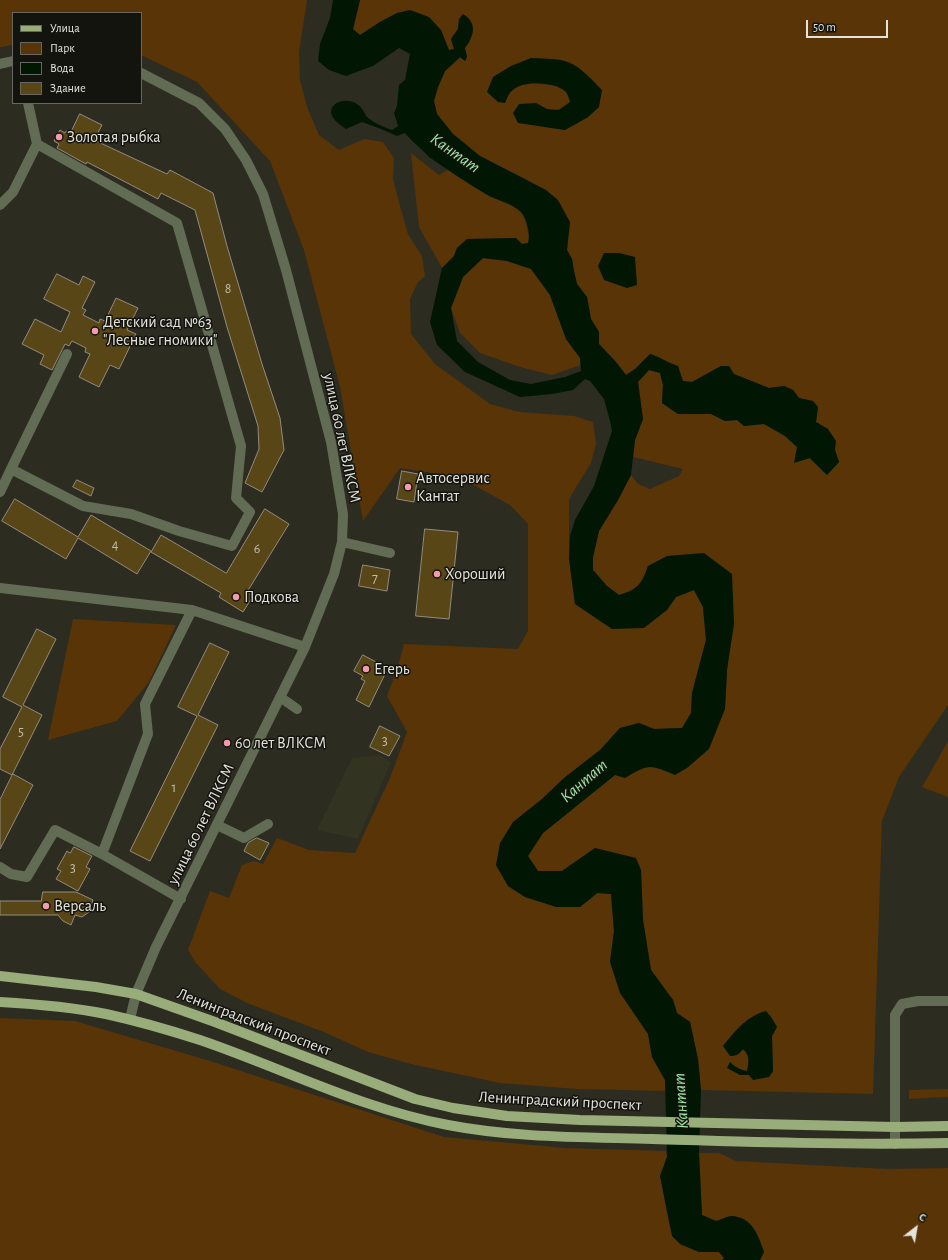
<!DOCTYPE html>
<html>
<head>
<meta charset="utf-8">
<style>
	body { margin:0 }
	#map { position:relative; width:948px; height:1260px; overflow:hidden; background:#2d2c21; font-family:"Alegreya Sans",sans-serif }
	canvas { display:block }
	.legend { position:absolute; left:12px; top:12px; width:130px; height:92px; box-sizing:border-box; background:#14140f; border:1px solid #676761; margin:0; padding:5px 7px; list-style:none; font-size:12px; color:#e4e4dc }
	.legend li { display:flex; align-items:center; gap:8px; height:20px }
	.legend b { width:20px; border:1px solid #676761 }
	.north { position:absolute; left:896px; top:1208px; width:40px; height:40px; -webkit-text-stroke:3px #14140f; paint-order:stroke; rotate:31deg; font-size:11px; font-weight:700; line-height:16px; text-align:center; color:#e4e4dc }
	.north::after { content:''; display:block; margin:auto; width:14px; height:18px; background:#e4e4dc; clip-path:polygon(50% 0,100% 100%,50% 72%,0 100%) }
	.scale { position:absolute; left:806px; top:20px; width:82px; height:18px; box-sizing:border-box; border:2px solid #e4e4dc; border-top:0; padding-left:5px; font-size:12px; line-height:14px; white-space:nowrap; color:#e4e4dc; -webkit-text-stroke:3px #14140f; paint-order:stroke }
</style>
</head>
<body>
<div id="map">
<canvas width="948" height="1260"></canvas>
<ul class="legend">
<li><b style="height:5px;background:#98ad7a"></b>Улица</li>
<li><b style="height:11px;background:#583407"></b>Парк</li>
<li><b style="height:11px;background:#011704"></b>Вода</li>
<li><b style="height:11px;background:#594617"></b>Здание</li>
</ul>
<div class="north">С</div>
<div class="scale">50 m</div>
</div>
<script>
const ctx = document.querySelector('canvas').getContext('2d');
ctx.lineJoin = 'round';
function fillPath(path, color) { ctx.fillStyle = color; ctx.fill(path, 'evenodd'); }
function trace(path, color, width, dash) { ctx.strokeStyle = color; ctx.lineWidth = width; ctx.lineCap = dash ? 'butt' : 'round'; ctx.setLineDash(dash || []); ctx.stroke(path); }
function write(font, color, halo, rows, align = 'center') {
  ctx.font = font + ' "Alegreya Sans",sans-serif'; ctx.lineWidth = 3; ctx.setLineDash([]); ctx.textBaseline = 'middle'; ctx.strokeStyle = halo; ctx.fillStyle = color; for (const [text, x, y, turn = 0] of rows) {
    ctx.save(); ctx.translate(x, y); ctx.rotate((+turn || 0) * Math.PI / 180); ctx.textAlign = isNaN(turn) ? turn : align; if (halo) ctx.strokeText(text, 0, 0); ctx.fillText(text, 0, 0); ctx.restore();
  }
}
fillPath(new Path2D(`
	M 379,755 L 391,762 L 358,839 L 317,830 L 352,758 Z`), '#333321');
fillPath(new Path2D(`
	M 0,0 L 307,0 L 299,52 L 300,80 L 307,107 L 319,135 L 339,150 L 364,139 L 383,142 L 394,158 L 393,179 L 400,206 L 408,234 L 422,256 L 425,276 L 418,282 L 410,299 L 411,334 L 435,364 L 490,404 L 519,412 L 574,416 L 593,422 L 596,444 L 591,463 L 569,499 L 569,559 L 575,604 L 667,610 L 676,597 L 694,590 L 703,607 L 706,640 L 692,693 L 691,713 L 682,728 L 654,729 L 639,723 L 620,728 L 600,750 L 564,778 L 542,799 L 496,865 L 508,886 L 525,897 L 580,907 L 598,893 L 611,894 L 614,931 L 610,962 L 634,1013 L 648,1034 L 652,1057 L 665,1080 L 665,1091 L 576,1089 L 500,1083 L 411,1064 L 368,1052 L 324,1032 L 247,1003 L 220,989 L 196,963 L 188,950 L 210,891 L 229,898 L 242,865 L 254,861 L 263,864 L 277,838 L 309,850 L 355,853 L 390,778 L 407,732 L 387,696 L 397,670 L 404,644 L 518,649 L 528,631 L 528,524 L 510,505 L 459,477 L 400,468 L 363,521 L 340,387 L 304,250 L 270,161 L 197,82 L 141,55 L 141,13 L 13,13 L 13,45 L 0,47 Z
	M 360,0 L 948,0 L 948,705 L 899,777 L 882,821 L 873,1094 L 701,1090 L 698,1059 L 690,1022 L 677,1013 L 673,1000 L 651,970 L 643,920 L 641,870 L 595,848 L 562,871 L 538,871 L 528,856 L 543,833 L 615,775 L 625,778 C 649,764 649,764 675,775 L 725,709 L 732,574 L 648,566 C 642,584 637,590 619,595 L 607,586 L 593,570 L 593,557 L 599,531 L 618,500 L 631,475 L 638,484 L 650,489 L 679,476 L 683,469 L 633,457 L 635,440 L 643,419 L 638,382 L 649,370 L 660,373 L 663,385 L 662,403 L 678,414 L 711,414 L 725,421 L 737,420 L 744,426 L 764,424 L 785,436 L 827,475 L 839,462 L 828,429 L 816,422 L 818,407 L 813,401 L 799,398 L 793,390 L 784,386 L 769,388 L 734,374 L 721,366 L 692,382 L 682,381 L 678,366 C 668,363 660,357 650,354 L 635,369 L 626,375 L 616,362 L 599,344 L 599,332 L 591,319 L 587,297 L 577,284 L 574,271 L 572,259 L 567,250 L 570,222 L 531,182 L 480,156 L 453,134 L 437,114 L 434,101 L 438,87 L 445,71 L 461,57 L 465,61 L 467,57 L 465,48 L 470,41 L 459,19 L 458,29 L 451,39 L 454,50 L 449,51 L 441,30 L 397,13 L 380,22 L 360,35 L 353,30 ZM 531,58 L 553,59 L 569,63 L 602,90 L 598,107 L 588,117 L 565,130 L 546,127 L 536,103 C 552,113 555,113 570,102 L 567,92 L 557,86 L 533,83 L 521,85 L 511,90 ZM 743,1023 L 777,1027 L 772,1036 L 773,1071 C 764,1072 741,1079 734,1071 C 733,1069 731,1065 730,1062 C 735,1067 740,1070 747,1071 C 753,1047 743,1049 723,1046 Z
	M 411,153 L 439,175 L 448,170 C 461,178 474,187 487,195 C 505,205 523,203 527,228 C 528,233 530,238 528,243 L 522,244 L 516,238 L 467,239 L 457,248 L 454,256 L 442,268 L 419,227 Z
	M 483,258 L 507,261 L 531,269 L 550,295 L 566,339 L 580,358 L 581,365 L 552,375 L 520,367 L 480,353 L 460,333 L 451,308 L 463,277 Z
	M 73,619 L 176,625 L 149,682 L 117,721 L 48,740 Z
	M 948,741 L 948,797 L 922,787 Z
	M 0,1018 L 75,1021 L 210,1061 L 444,1137 L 566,1148 L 666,1151 L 667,1157 L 660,1176 L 680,1244 L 699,1252 L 719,1252 L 724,1258 L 722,1260 L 0,1260 Z
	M 948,1089 L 948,1097 L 909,1099 L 909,1090 Z
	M 699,1153 L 719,1153 L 736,1161 L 888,1169 L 948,1168 L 948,1260 L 760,1260 L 764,1252 C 758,1235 753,1218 732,1216 C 727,1216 721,1220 716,1221 L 702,1215 Z`), '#583407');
fillPath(new Path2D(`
	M 333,0 L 360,0 L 353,29 L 360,35 L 380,22 L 397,13 L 410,10 L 429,17 L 441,30 L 449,50 L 454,49 L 451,39 L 458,29 L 459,19 L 463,14 C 478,23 474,36 465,48 L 467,57 L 465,61 L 460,57 L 445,71 L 438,87 L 434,101 L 437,114 L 453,134 L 480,156 L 546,190 L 558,200 L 570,222 L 567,250 L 572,259 L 574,271 L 577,284 L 587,297 L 591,319 L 599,332 L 599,344 L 616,362 L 626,375 L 635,369 L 650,354 C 660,357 668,363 678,366 L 683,381 L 692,382 L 721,366 L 729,366 L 734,374 L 769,388 L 784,386 L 793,390 L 799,398 L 813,401 L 818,407 L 816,422 L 828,429 L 836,441 L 835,450 L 839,462 L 827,475 L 810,458 L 794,463 L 797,447 L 785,436 L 764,424 L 744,426 L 737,420 L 725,421 L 711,414 L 678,414 L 662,403 L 663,385 L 660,373 L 649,370 L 638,382 L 643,419 L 635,440 L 631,475 L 618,500 L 599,531 L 593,557 L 593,570 L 607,586 L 619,595 C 637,590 642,584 648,566 L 667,556 L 704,553 L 732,574 L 734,624 L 727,670 L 725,709 L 709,749 L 687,768 L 675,775 C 649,764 649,764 625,778 L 615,775 L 543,833 L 528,856 L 538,871 L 562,871 L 595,848 L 636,858 L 641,870 L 643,920 L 651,970 L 673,1000 L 677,1013 L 690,1022 L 698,1059 L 701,1090 L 699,1153 L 702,1215 L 716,1221 C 721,1220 727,1216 732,1216 C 753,1218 758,1235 764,1252 L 760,1260 L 722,1260 L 724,1258 L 719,1252 L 699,1252 L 680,1244 L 672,1236 L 667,1212 L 660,1176 L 667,1157 L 665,1080 L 652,1057 L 648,1034 L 620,993 L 610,962 L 614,931 L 611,894 L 597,893 L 580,907 L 556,907 L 525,897 L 508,886 L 496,865 L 500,843 L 513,822 L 542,799 L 564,778 L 600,750 L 620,728 L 639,723 L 654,729 L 682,728 L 691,713 L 692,693 L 706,640 L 703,607 L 694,590 L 676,597 L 667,610 L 644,628 L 612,629 L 575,604 L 569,559 L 570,536 L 575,520 L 594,486 L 612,431 L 610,421 L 604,399 L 590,381 L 585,379 L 573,390 L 552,394 L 520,397 L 465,372 L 437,345 L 430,322 L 442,268 L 454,256 L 457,248 L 467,239 L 516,238 L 522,244 L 528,243 C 531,235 527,217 520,211 C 510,202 497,201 486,194 C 467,183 448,170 429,157 C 421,148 412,142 405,133 L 397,136 L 381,129 L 362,122 L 346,129 C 339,124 325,115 334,105 C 342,98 356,100 362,109 C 364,111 365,115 367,117 C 374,123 383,127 392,130 L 398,126 L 394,113 L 397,106 L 399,85 L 405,80 L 410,54 L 399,48 L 373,66 L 346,76 L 329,70 L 318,61 L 320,44 L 330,18 ZM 483,258 L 507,261 L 531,269 L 550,295 L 566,339 L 580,358 L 581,371 L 565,377 L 531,384 L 510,380 L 478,362 L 457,341 L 451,308 L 463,277 Z
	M 531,58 C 543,59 557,58 568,62 C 581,67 592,80 602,90 L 599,107 L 588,117 L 565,130 L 518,123 L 513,113 L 519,104 L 536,103 L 547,109 L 559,110 L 570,102 C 569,98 568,94 565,91 C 554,82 524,80 513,90 C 509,92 507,99 505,103 L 498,102 L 487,92 L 493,77 L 511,66 Z
	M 604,253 L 619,253 L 635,257 L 637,285 L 627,288 L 604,280 L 598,266 Z
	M 766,1011 L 771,1017 L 777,1027 L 772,1036 L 773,1071 L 769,1077 L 753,1080 L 749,1075 L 740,1075 L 727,1068 L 730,1062 C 735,1067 740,1070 747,1071 C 749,1061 750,1056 743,1049 C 739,1054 737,1056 730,1056 L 723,1046 C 735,1031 747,1016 766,1011 Z`), '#011704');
const building = new Path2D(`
	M 80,114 L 102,125 L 94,140 L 167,174 L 170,170 L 213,193 L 227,246 L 262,364 L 280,418 L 284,450 L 262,492 L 245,483 L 259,449 L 258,426 L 227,327 L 195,210 L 161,193 L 158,199 L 87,162 L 86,164 L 57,148 L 59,144 L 54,141 L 60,130 L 65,133 L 66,131 L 70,133 Z
	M 57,274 L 79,285 L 83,276 L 95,282 L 82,308 L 86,310 L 83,315 L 99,323 L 100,319 L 105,321 L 116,298 L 138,308 L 127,330 L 136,334 L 119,369 L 110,365 L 99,387 L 79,377 L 90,354 L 85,352 L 86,348 L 72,341 L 69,346 L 65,344 L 52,370 L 40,364 L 44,355 L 22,344 L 35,319 L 61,332 L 70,312 L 44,299 Z
	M 402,471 L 418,474 L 414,502 L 397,499 Z
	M 77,480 L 94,488 L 91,496 L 73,487 Z
	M 15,499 L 78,537 L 91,515 L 151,551 L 137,574 L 78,538 L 66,559 L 2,521 Z
	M 265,509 L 289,524 L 247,592 L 253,596 L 243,612 L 219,597 L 221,593 L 151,552 L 161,535 L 226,573 Z
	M 425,529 L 458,532 L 449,619 L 416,616 Z
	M 363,565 L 390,570 L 387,591 L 359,586 Z
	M 37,629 L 56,639 L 23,705 L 42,715 L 12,775 L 0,769 L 0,749 L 22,707 L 3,697 Z
	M 210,643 L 229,652 L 198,715 L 218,725 L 150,861 L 130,851 L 197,716 L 178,707 Z
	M 363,655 L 376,662 L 374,665 L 386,672 L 369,707 L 356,700 L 365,681 L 361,679 L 363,676 L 354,671 Z
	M 380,726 L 400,736 L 389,756 L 370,747 Z
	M 13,774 L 33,785 L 0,849 L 0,800 Z
	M 257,838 L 269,843 L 260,860 L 244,851 L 248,843 Z
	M 74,847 L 92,856 L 86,867 L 90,869 L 78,891 L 56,879 L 61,871 L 57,869 L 67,851 L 70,853 Z
	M 43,892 L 76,892 L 93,900 L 89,912 L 82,917 L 75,915 L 71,925 L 63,921 L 58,915 L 0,915 L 0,901 L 41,901 Z`);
fillPath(building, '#594617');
trace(building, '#928c7f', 1);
trace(new Path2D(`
	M 0,64 L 13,61
	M 0,205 L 13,192 L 37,144
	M 11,469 L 67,354
	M 0,492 L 11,469 L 83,506 L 131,514 L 179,531 L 232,546 L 250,512 L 236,498 L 241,446 L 177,223 L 37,144 L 28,103
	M 342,542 L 390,553
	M 0,588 L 192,610 L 305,647
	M 280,697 L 297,709
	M 217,825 L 244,838 L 268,824
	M 102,854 L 148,734 L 145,704 L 192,610
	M 0,867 L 11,874 L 27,877 L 55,830 L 102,854 L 181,899
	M 130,1019 L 136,994 L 156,947 L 305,647 L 334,574 L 342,542 L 343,514 L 331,442 L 286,270 L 263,194 L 246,160 L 225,129 L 199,103 L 141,73
	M 895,1144 L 895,1015 L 902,1004 L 918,1001 L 948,1001`), '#626c54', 10);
trace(new Path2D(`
	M 0,976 L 96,987 L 136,994 L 215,1022 L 415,1099 L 453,1108 L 507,1116 L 580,1120 L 895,1127 L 948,1126
	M 0,1002 C 35,1004 71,1007 106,1014 C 138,1021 169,1030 200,1040 C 282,1068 362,1109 448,1125 C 515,1138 584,1137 652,1139 C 750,1142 849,1145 948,1143`), '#98ad7a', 10);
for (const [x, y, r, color] of [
	[59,137,4,"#f39aac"],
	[95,331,4,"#f39aac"],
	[408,487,4,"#f39aac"],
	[437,574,4,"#f39aac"],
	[236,597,4,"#f39aac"],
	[366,669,4,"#f39aac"],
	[227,743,4,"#f39aac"],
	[46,906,4,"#f39aac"]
]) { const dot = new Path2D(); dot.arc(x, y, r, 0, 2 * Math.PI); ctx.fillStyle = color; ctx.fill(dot); trace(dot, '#14140f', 1.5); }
write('14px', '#c1bcab', null, [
	["8",228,289],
	["4",115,545],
	["6",257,549],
	["7",375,578],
	["5",21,732],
	["3",385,741],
	["1",174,788],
	["3",73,868]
]);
write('16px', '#e4e4dc', '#14140f', [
	["Золотая рыбка",67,137],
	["Детский сад №63",103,322],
	["\"Лесные гномики\"",103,340],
	["Автосервис",416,478],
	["Кантат",416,496],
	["Хороший",445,574],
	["Подкова",244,597],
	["Егерь",374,669],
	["60 лет ВЛКСМ",235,743],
	["Версаль",54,906]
], 'left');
write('16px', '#e4e4dc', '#14140f', [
	["улица 60 лет ВЛКСМ",342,438,78],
	["улица 60 лет ВЛКСМ",201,824,-64],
	["Ленинградский проспект",254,1022,21],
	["Ленинградский проспект",560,1101,3]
]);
write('italic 17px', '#9ce4a1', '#14140f', [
	["Кантат",455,153,35],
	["Кантат",584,781,-41],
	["Кантат",681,1101,-94]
]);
</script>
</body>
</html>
